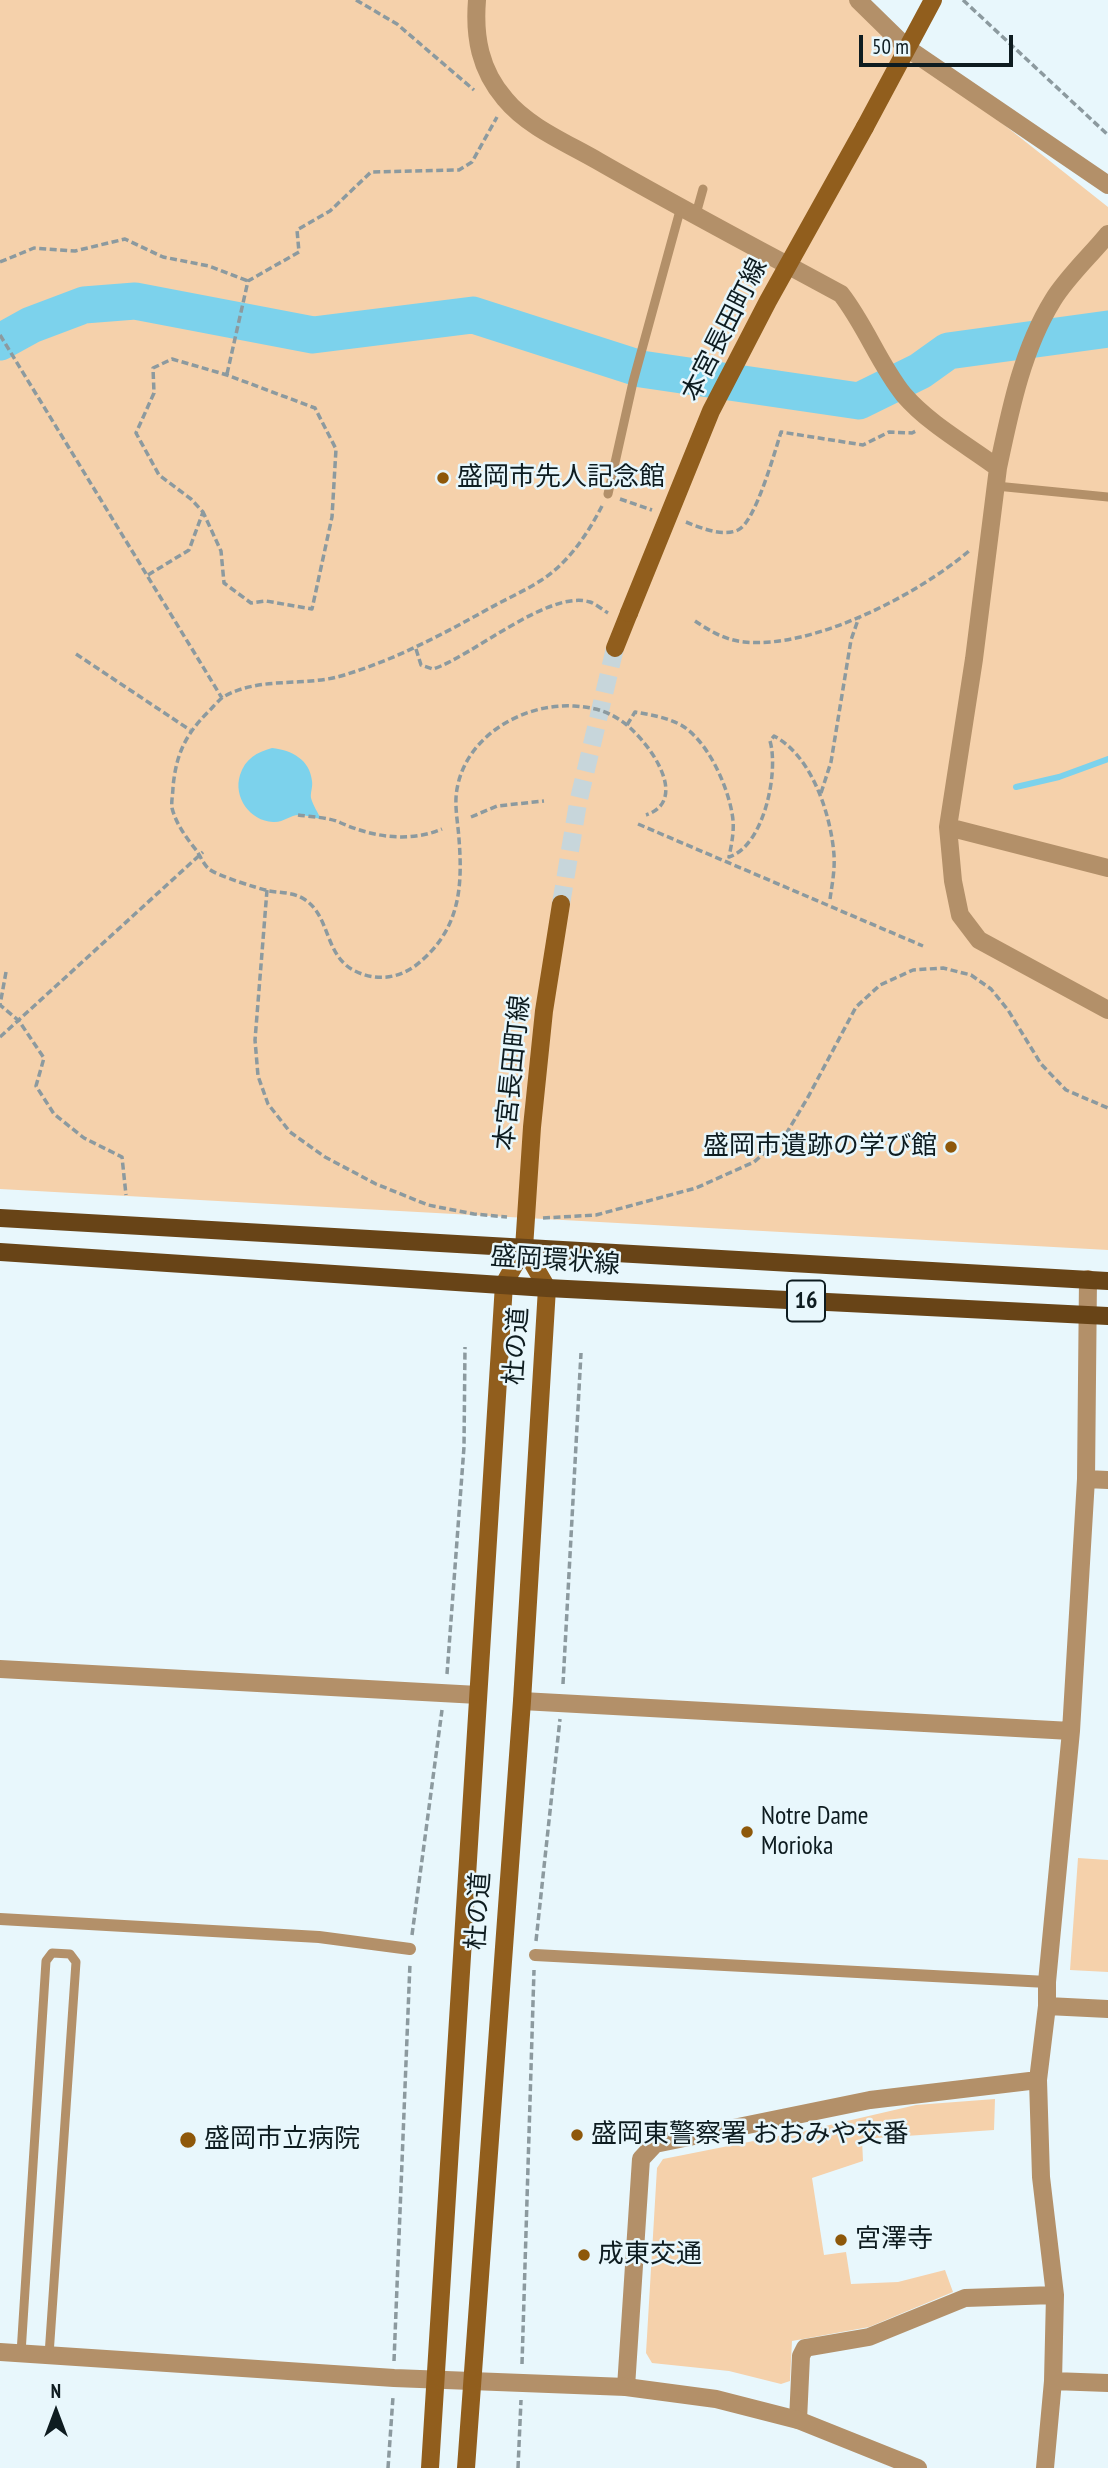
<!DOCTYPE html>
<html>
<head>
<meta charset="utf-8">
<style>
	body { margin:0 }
	#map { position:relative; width:1108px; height:2468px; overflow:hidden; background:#e8f7fc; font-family:"PT Sans Narrow",sans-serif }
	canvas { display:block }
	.north { position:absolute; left:21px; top:2377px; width:70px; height:70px; -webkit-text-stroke:5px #e8f7fc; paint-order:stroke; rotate:0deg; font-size:19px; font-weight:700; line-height:28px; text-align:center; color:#0e1c20 }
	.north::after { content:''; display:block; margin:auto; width:24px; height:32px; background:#0e1c20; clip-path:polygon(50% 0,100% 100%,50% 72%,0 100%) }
	.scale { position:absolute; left:859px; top:35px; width:154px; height:32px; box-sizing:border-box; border:4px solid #0e1c20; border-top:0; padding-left:9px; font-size:21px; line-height:24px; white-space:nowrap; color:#0e1c20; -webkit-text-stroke:5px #e8f7fc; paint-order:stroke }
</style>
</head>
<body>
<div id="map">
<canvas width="1108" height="2468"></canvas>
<div class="north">N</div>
<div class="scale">50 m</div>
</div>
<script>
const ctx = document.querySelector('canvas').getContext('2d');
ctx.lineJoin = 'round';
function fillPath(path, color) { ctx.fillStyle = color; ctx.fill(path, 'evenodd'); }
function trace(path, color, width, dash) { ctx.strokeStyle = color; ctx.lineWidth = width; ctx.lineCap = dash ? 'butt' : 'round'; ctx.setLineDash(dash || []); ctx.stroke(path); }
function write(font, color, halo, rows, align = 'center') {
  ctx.font = font + ' "PT Sans Narrow","Noto Sans JP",sans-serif'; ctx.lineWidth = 5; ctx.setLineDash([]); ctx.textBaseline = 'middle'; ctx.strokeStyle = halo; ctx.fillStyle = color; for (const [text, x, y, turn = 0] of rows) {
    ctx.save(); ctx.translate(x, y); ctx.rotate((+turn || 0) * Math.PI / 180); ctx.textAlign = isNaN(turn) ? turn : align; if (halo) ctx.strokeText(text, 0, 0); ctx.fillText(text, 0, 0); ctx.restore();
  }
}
fillPath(new Path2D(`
	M 0,0 L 858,0 L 907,48 L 1108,207 L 1108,1250 L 0,1189 Z
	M 1078,1858 L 1108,1860 L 1108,1972 L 1070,1970 Z
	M 995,2099 L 994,2130 L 862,2139 L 863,2161 L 812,2178 L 824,2255 L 846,2252 L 851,2284 L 898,2282 L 945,2270 L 953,2292 L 869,2327 L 792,2341 L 790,2381 L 781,2384 L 729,2371 L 652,2363 L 646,2353 L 657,2168 L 663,2159 L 804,2131 L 916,2105 Z`), '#f5d1ab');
fillPath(new Path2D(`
	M 272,748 C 292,750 310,760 312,781 C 313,787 310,793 311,798 C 313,805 318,813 321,819 C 315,818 306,815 299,815 C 290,815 283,823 273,822 C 250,821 233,797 240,775 C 245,759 257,752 272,748 Z`), '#7cd2ec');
trace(new Path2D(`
	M 1016,787 L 1059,777 L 1108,759`), '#7cd2ec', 6);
trace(new Path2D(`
	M 0,342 L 31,325 L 84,305 L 135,301 L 313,335 L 473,315 L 641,369 L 859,401 L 920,371 L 948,351 L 1108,329`), '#7cd2ec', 37);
trace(new Path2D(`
	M 561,904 L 578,803 L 615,648`), '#c7d6db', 18, [18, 9]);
trace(new Path2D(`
	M 356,0 L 397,24 L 474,90
	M 963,0 L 1108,135
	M 0,262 L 34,248 L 75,251 L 125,239 L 163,257 L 209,266 L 248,281
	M 0,335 L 222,698
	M 227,374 L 248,281 L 299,252 L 297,230 L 330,211 L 371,172 L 459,170 L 472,162 L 497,117
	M 620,499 L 652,510
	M 602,506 C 588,533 571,559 546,577 C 529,589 508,598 490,608 C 441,635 395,660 341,676 C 302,687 260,676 223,697 C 218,701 213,707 208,712 C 185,735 176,755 173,787 C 173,794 171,802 172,808 C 176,824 187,839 197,851 C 200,856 204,865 209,869 C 218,876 257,888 269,891 C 281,893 293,892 304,899 C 331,916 324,956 355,971 C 375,981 397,979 415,966 C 459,932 463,890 459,839 C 458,823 454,805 457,789 C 466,736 523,703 574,706 C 591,707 605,710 620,720 C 645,736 693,799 646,815
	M 686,522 C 701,528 722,537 738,530 C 755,523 775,451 781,432 L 863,445 L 889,432 L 912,433 L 916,431
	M 148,575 L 189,550 L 203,512 L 191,499 L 159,475 L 136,433 L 154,393 L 153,368 L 172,359 L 227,375 L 315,408 L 336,449 L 332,517 L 312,609 L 266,601 L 251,603 L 224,583 L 221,551 L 203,512
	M 695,621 C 710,631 725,640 744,642 C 813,649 917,595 969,551
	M 416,649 L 421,665 L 433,669 C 473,656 549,589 590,602 C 596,604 603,610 608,613
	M 76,654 L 190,730
	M 627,725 L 635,712 C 651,715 666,717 681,725 C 708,741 727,785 732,813 C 735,828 732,842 729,857 C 764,846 779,772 770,741 L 774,736 C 812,756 831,815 834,855 C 835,870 832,885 830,899
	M 821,793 L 831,762 L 851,640 L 859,617
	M 298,815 C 311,817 329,817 341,823 C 373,837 409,843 442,829
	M 471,817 L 497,806 L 544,801
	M 638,824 L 923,946
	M 267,890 L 255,1040 L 258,1076 L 268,1104 L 290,1132 L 325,1157 L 376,1184 L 428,1205 L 474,1214 L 507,1217
	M 6,972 L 0,1005 L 19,1021 L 44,1058 L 36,1086 L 54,1114 L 84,1138 L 122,1157 L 126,1195
	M 0,1037 L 203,852
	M 543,1218 L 596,1215 L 696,1188 L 754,1162 L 786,1134 L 807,1099 L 856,1007 L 880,985 L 913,970 L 943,968 L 971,975 L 991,989 L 1008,1010 L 1041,1064 L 1066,1090 L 1108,1108
	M 447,1674 L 464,1447 L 465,1347
	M 563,1684 L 581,1353
	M 412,1935 L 442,1710
	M 536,1941 L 560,1719
	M 394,2361 L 410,1963
	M 522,2364 L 534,1970
	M 388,2468 L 393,2397
	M 518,2468 L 521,2400`), '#8c9a9f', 3.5, [7, 3.5]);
trace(new Path2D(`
	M 696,214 L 703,189
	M 996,486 L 1108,497
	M 608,494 L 633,382 L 681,207
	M 21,2353 L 46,1961 L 52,1953 L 70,1954 L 76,1962 L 49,2355`), '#b39069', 9);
trace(new Path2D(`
	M 0,1919 L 319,1937 L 410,1949
	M 535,1955 L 1047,1982`), '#b39069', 12);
trace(new Path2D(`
	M 477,0 C 474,37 480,70 505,99 C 528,127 567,143 598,161 C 678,207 760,250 841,294 C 866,326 879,364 904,395 C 929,424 967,445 998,468 L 974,659 L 948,827 L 953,881 L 960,915 L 979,940 L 1108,1010
	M 858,0 L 907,48 L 1108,185
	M 998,468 C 1010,411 1022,350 1053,300 C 1067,277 1091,255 1108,234
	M 948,827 L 1108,868
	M 1086,1479 L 1108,1480
	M 0,1669 L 478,1695
	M 522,1701 L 1071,1731
	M 1047,2006 L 1108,2009
	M 1053,2381 L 1108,2383
	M 626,2387 L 641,2159 L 655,2144 L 870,2100 L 1038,2080
	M 798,2420 L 801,2356 L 805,2348 L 869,2337 L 965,2298 L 1055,2295
	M 1045,2468 L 1053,2381 L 1055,2295 L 1041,2177 L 1038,2080 L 1047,2006 L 1047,1982 L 1071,1731 L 1086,1479 L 1088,1279`), '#b39069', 18);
trace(new Path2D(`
	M 0,2352 L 394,2378 L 626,2387 L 716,2399 L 798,2420 L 918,2468`), '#b39069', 18);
trace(new Path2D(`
	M 865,127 L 933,0
	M 615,648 L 629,613
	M 430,2468 L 504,1284 L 524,1248 L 532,1127 L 544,1011 L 561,904
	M 466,2468 L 522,1701 L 547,1288 L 524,1248`), '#915e1d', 18);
trace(new Path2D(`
	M 0,1218 L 1108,1281
	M 0,1252 L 547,1288 L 1108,1316`), '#684417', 18);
trace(new Path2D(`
	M 629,613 L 711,411 L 768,301 L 865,127`), '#915e1d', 18);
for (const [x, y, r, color] of [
	[443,478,7,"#8e580a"],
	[951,1147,7,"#8e580a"],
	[747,1832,7,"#8e580a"],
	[577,2135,7,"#8e580a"],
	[188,2140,9,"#8e580a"],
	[841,2240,7,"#8e580a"],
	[584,2255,7,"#8e580a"]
]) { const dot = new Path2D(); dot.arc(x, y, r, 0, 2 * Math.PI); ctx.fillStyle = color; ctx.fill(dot); trace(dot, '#e8f7fc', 2.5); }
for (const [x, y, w] of [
	[806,1301,38]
]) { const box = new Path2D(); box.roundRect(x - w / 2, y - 20.5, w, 41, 5); ctx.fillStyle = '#e8f7fc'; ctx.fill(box); trace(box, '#0e1c20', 2); }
write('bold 24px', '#0e1c20', null, [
	["16",806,1301]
]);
write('26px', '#0e1c20', '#e8f7fc', [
	["本宮長田町線",725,330,-63],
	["本宮長田町線",513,1073,-84],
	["盛岡環状線",555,1261,4],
	["杜の道",517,1346,-86],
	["杜の道",479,1911,-86]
]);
write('26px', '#0e1c20', '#e8f7fc', [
	["盛岡市先人記念館",457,478],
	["盛岡市遺跡の学び館",937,1147,"right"],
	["Notre Dame",761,1817],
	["Morioka",761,1847],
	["盛岡東警察署 おおみや交番",591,2135],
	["盛岡市立病院",204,2140],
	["宮澤寺",855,2240],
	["成東交通",598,2255]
], 'left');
</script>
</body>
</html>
